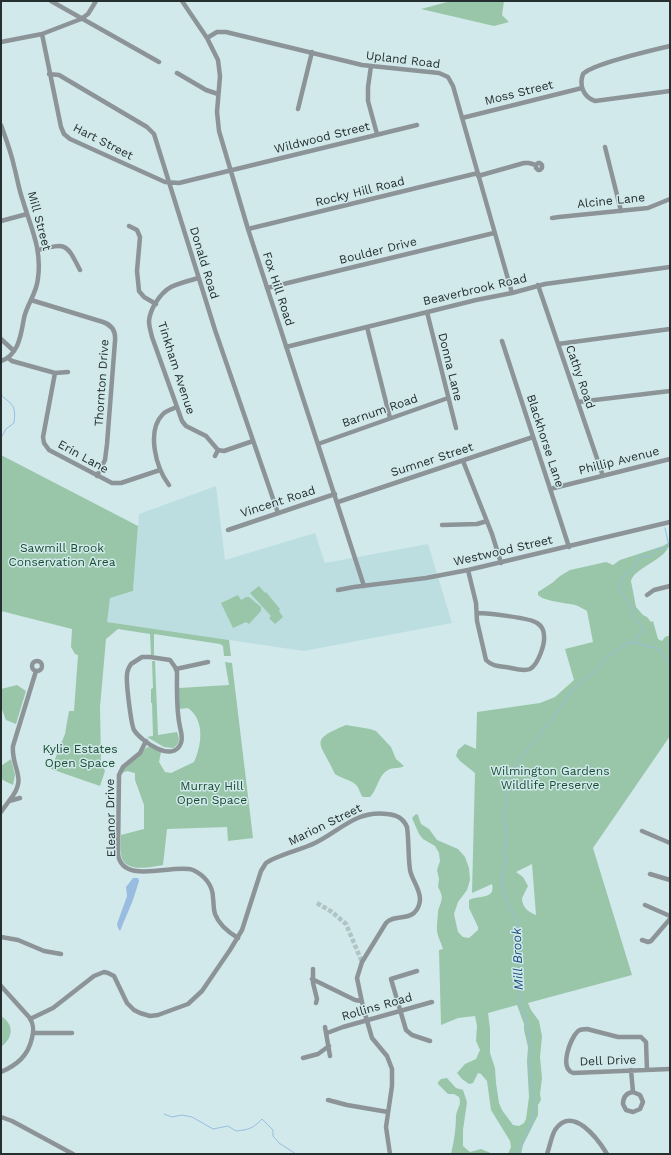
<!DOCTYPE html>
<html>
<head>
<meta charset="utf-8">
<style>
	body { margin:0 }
	#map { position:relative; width:671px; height:1155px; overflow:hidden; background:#d1e9eb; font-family:"Work Sans",sans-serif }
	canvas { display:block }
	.frame { position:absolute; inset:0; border:2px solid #252f2f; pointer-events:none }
</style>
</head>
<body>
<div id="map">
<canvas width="671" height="1155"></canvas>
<div class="frame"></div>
</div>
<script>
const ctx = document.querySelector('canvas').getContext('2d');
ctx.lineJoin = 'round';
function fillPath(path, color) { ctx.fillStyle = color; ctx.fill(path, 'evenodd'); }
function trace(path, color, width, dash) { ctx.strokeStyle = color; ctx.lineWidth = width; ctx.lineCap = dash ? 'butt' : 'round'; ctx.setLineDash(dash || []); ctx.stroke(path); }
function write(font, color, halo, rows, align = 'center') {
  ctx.font = font + ' "Work Sans",sans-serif'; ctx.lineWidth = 3; ctx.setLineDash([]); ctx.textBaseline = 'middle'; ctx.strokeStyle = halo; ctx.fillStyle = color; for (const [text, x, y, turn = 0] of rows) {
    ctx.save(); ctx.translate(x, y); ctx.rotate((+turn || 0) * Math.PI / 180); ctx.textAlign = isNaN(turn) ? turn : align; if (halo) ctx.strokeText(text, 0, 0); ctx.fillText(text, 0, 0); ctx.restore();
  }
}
fillPath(new Path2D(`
	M 216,486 L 225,560 L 315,533 L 325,563 L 428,544 L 452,623 L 304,651 L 106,622 L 109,598 L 133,591 L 139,514 Z`), '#bddee1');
fillPath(new Path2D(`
	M 451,1 L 504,1 L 502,15 L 509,22 L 494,26 L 421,9 Z
	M 1,455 L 138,526 L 133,591 L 110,598 L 107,622 L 229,640 L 231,656 L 224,656 L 223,646 L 220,644 L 154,634 L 154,655 L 151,655 L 150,634 L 118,629 L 106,639 L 100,707 L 101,763 L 105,771 L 100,786 L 51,769 L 65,734 L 69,711 L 74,711 L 78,655 L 75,654 L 71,647 L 72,629 L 1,611 Z
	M 668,543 L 669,546 C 663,561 634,568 631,581 L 636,607 L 643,615 L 647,617 L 651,622 L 653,621 L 658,639 L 662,641 L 665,637 L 670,635 L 670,736 L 593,848 L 632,975 L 528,1003 L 531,1010 L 539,1021 L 542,1036 L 540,1057 L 542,1078 L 540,1094 L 541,1100 L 538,1105 L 538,1115 L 523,1145 L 521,1154 L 508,1154 L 511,1147 L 510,1141 L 491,1110 L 487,1081 L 481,1074 L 478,1073 L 473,1083 L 469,1084 L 462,1079 L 457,1073 L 465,1064 L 476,1059 L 480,1050 L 476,1041 L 477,1026 L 475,1016 L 458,1018 L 441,1025 L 439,950 L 443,949 C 441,942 436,934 437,927 C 437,924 438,913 438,911 C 442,899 444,898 438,887 L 439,879 L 437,870 L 440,861 L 439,853 L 435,846 L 423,839 L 419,834 L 412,818 L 416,814 L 418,815 L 421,824 L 429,829 L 437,840 L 458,849 L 465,857 L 469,868 L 470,880 L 467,890 L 458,902 L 454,914 L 458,932 L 463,937 L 469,938 L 478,930 L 478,927 L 469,908 L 469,900 C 478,895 496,900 492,884 L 472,893 L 475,773 L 460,761 L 456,756 L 458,750 L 465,744 L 476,749 L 477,712 L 540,703 L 555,697 L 574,680 L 565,649 L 593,642 L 587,611 C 583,609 579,606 575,605 C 566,603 543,601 538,595 L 538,592 L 552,583 L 560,576 L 570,570 L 606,562 L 613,565 L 620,560 L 663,546 ZM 532,864 L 536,915 C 528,912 522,907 522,898 L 528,886 L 523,877 L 516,872 ZM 517,1005 L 524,1024 L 524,1030 L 528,1047 L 527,1061 L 529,1097 L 526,1119 L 524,1123 L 519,1126 L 513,1125 L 502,1110 L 499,1103 L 496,1083 L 495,1068 L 490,1053 L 490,1029 L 488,1013 Z
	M 259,586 L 265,593 L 266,592 L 280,609 L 279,611 L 283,617 L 275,624 L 269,618 L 271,616 L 250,593 Z
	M 238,595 L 241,600 L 246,597 L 249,597 L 261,607 L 261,611 L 249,624 L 246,622 L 233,628 L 221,603 Z
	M 152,661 L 155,661 L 158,735 L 177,732 C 180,739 180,744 173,748 L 164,747 L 147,737 L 153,736 L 152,703 L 151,703 L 151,689 L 153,688 Z
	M 225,662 L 232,663 L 253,838 L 228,841 L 227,827 L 167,829 L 163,865 C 151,867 123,874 121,854 C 120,848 121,841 121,835 L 144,829 L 144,805 L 135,780 L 135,773 L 127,771 L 122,773 L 124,768 L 146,748 L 150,746 L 161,752 L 159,762 L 165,772 L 171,773 L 194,762 C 202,745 205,720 188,708 L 179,709 L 179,688 L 229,685 Z
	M 17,685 L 26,691 L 16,724 L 6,720 L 1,707 L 1,689 Z
	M 346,725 L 370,729 L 376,731 L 391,747 L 396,759 L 404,766 C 399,769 393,767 388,770 C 378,775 378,789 370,797 L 363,797 C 359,793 360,788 355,784 C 349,779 340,778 335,774 C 321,742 307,741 346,725 Z
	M 11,759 L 15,775 L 13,785 L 1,779 L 1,766 Z
	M 1,1016 C 15,1025 13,1038 1,1047 Z
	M 447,1078 L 456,1088 L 463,1090 L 467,1102 L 463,1130 L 463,1146 L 470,1152 L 481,1149 L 493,1154 L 451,1154 C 454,1141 456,1129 456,1116 C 457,1108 462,1105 459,1097 L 454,1094 L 448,1094 L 438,1084 L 438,1082 L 441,1079 Z`), '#99c6a8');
fillPath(new Path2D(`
	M 133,878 L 138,878 L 139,881 L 133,900 L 120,931 L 118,928 L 117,924 L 127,896 L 126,887 Z`), '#98bde0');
trace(new Path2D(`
	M 1,394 C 3,398 5,398 8,401 C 16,406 15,415 14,423 L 6,429 L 1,438
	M 633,642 L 644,629 L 633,617 L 633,609 L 625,597 L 620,593 L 620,579 L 636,566 L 637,559 L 640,556 L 650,557 L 658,548 L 665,549 L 669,546 L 665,528
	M 164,1114 L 172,1117 L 182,1115 L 192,1117 L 213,1129 L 228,1126 L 236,1131 C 248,1130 254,1128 262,1119 L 273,1130 L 273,1136 L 279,1143 L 296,1154
	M 516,1154 L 517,1149 L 521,1147 L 533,1117 L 534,1106 L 530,1071 L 530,1058 L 532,1051 L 528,1032 L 528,1023 L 520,1001 L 518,982 L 521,969 L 516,953 L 517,922 L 504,893 L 502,879 L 506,860 L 504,848 L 507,837 L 504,816 L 507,798 L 507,779 L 519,760 L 553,718 L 570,692 L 594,672 L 609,656 L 624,645 L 633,642 L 655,648 L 660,650 L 670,664`), '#98bde0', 1);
trace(new Path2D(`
	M 317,903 L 332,912 L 346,924 L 362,962`), '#afc4c5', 4.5, [4.5, 2]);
trace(new Path2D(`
	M 51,1 L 159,62
	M 182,1 L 207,38 L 218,60 L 220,76 L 217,112 L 219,131 L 248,229 L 364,586
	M 42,34 L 61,127 L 64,134 L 70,139 L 165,182 L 179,183 L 417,125
	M 207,38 L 217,32 L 226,32 L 362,65 L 439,73 L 448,77 L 453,86 L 512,293
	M 1,42 L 42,34 L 81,19 L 88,14 L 96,1
	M 670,46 C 653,50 592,64 583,74 C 579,85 583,97 595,101 L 670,91
	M 371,66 L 368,87 L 368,101 L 377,134
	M 177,73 L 206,90 L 218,94
	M 49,74 L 59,75 L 147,127 L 154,134 L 215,330 L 278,513
	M 298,109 L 312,52
	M 462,118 L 582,88
	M 1,125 C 6,139 11,152 14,166 C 17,177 19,190 23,201 C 31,228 42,249 38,278 C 37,293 27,304 24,318 C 21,334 19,355 1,361
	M 605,147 L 621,211
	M 478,176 L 524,163 L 529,163 L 536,165 L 536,168 L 538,170 L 540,170 L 542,168 L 542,165 L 540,163 L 538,163 L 536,165
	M 552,218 L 559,217 L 648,208 L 670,199
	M 1,221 L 27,214
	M 129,226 L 137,230 L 140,237 L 137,271 L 139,291 L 144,297 L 156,304
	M 248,229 L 478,173
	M 38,250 C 67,243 66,243 80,270
	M 198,278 C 189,281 179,283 171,287 C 160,293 150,309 149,321 C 149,327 151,332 152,337 L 182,421 L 186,426 L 206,436 L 218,450
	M 538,285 L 603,476
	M 267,288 L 494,233
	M 31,300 L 103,322 C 112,325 116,331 115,341 L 107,444 L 105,460 L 97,476
	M 427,312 L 456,428
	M 367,327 L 390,418
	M 1,339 L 14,351
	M 502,341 L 569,547
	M 558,344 L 670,329
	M 286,347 L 476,300 L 512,293 L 545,284 L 670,267
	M 8,358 L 12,361 L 55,373 L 68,372
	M 55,373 L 43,437 L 44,443 L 49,450 L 112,483 L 121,483 L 160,470
	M 578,402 L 670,391
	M 318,444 L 448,398
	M 215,456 L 218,450 L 224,451 L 253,441
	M 463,461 L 492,534 L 501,563
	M 169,485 C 156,468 146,431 163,414 C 167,410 172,409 177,407
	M 550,489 L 670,459
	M 338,502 L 533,437
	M 442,525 L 477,524 L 487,521
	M 228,530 L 335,494
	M 468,570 L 476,603 L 477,621 L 486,660 C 492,666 498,666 506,667 C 513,668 523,672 530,669 C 538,665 545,644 544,636 C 544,631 542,626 537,623 C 531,618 487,613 477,613
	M 338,590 L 354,587 L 426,578 L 468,570 L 670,522
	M 647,595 L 654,590 L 670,586
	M 142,657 L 150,657 L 170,660 L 175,667 L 177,672 C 177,691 176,709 180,727 C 181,732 183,737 181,743 C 173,764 141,741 134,730 C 131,724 126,683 127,675 C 127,671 129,667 131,664 Z
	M32 666a5 5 0 1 1 10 0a5 5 0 1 1-10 0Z
	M 176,669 L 208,662
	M 146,741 L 140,753 L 123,767 L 119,775 L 118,854 C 122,886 174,863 193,870 C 204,875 213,885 213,898 C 214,904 213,908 215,914 C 219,925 228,932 238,938
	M 9,801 C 29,777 11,770 13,746 L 36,671
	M 1,812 L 9,801 L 20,798
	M 642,831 L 670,843
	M 650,874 L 670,880
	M 645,905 L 670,916
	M 1,937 L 18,940 L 44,951 L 61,954
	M 642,940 L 648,942 L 651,941 L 670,919
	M 313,969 L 313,983 L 317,999 L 316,1003
	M 417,971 L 391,979 L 406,1030 L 412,1035 L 430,1041
	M 312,979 L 355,1000 L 361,1001
	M 1,986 L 29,1017 C 34,1024 34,1030 32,1038 C 28,1056 17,1065 1,1072
	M 30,1019 L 53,1008 L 94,976 L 104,972 L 108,973 L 114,976 L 127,1003 L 134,1010 L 140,1013 L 150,1016 L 158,1015 L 188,1004 L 202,991 L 230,950 L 242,930 L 261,871 L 266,863 C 277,855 301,850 315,843 C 340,831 356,810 387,814 C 397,815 403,818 407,827 C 409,841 408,856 410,870 C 412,880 420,889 420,899 C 420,904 418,909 414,913 C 406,920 393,915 386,923 L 362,962 L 357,978 L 363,1007 L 372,1038 L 387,1056 L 392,1069 L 392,1086 L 386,1127 L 390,1154
	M 325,1027 L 330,1056
	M 33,1033 L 72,1033
	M 327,1033 L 343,1027 L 432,1002
	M 303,1058 L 318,1054 L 329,1046
	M 631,1070 L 633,1092 C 626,1093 623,1097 623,1104 L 626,1110 L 633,1112 L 640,1109 L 643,1102 L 640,1095 L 633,1092
	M 647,1070 L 646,1042 L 641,1037 L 618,1037 L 587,1029 C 583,1029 581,1029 578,1031 C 570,1039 559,1068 573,1073 L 670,1069
	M 328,1100 L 347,1105 L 388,1112
	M 1,1117 L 12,1121 L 73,1154
	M 547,1154 C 550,1146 551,1137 555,1130 C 572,1104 598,1139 607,1154`), '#8c9498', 4.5);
write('12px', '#252f2f', '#d1e9eb', [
	["Upland Road",403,60,7],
	["Moss Street",519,93,-14],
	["Wildwood Street",322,138,-14],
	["Hart Street",103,142,27],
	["Rocky Hill Road",360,192,-14],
	["Alcine Lane",611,201,-6],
	["Mill Street",39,221,75],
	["Boulder Drive",378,251,-14],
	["Donald Road",204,263,73],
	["Fox Hill Road",278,289,72],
	["Beaverbrook Road",475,290,-13],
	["Donna Lane",450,367,76],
	["Tinkham Avenue",176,368,72],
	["Cathy Road",580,377,71],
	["Thornton Drive",102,383,-86],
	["Barnum Road",380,411,-19],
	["Blackhorse Lane",545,441,72],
	["Erin Lane",83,457,29],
	["Sumner Street",432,460,-18],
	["Phillip Avenue",619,461,-14],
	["Vincent Road",278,502,-18],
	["Westwood Street",503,551,-13],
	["Eleanor Drive",111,818,-91],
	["Marion Street",325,825,-26],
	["Rollins Road",377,1007,-16],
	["Dell Drive",608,1061,-2]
]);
write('12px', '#174c2f', '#d1e9eb', [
	["Sawmill Brook",62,548],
	["Conservation Area",62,562],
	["Kylie Estates",80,749],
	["Open Space",80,763],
	["Wilmington Gardens",550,771],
	["Wildlife Preserve",550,785],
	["Murray Hill",212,786],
	["Open Space",212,800]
]);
write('italic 13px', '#19507e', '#d1e9eb', [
	["Mill Brook",518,959,-92]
]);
</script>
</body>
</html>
